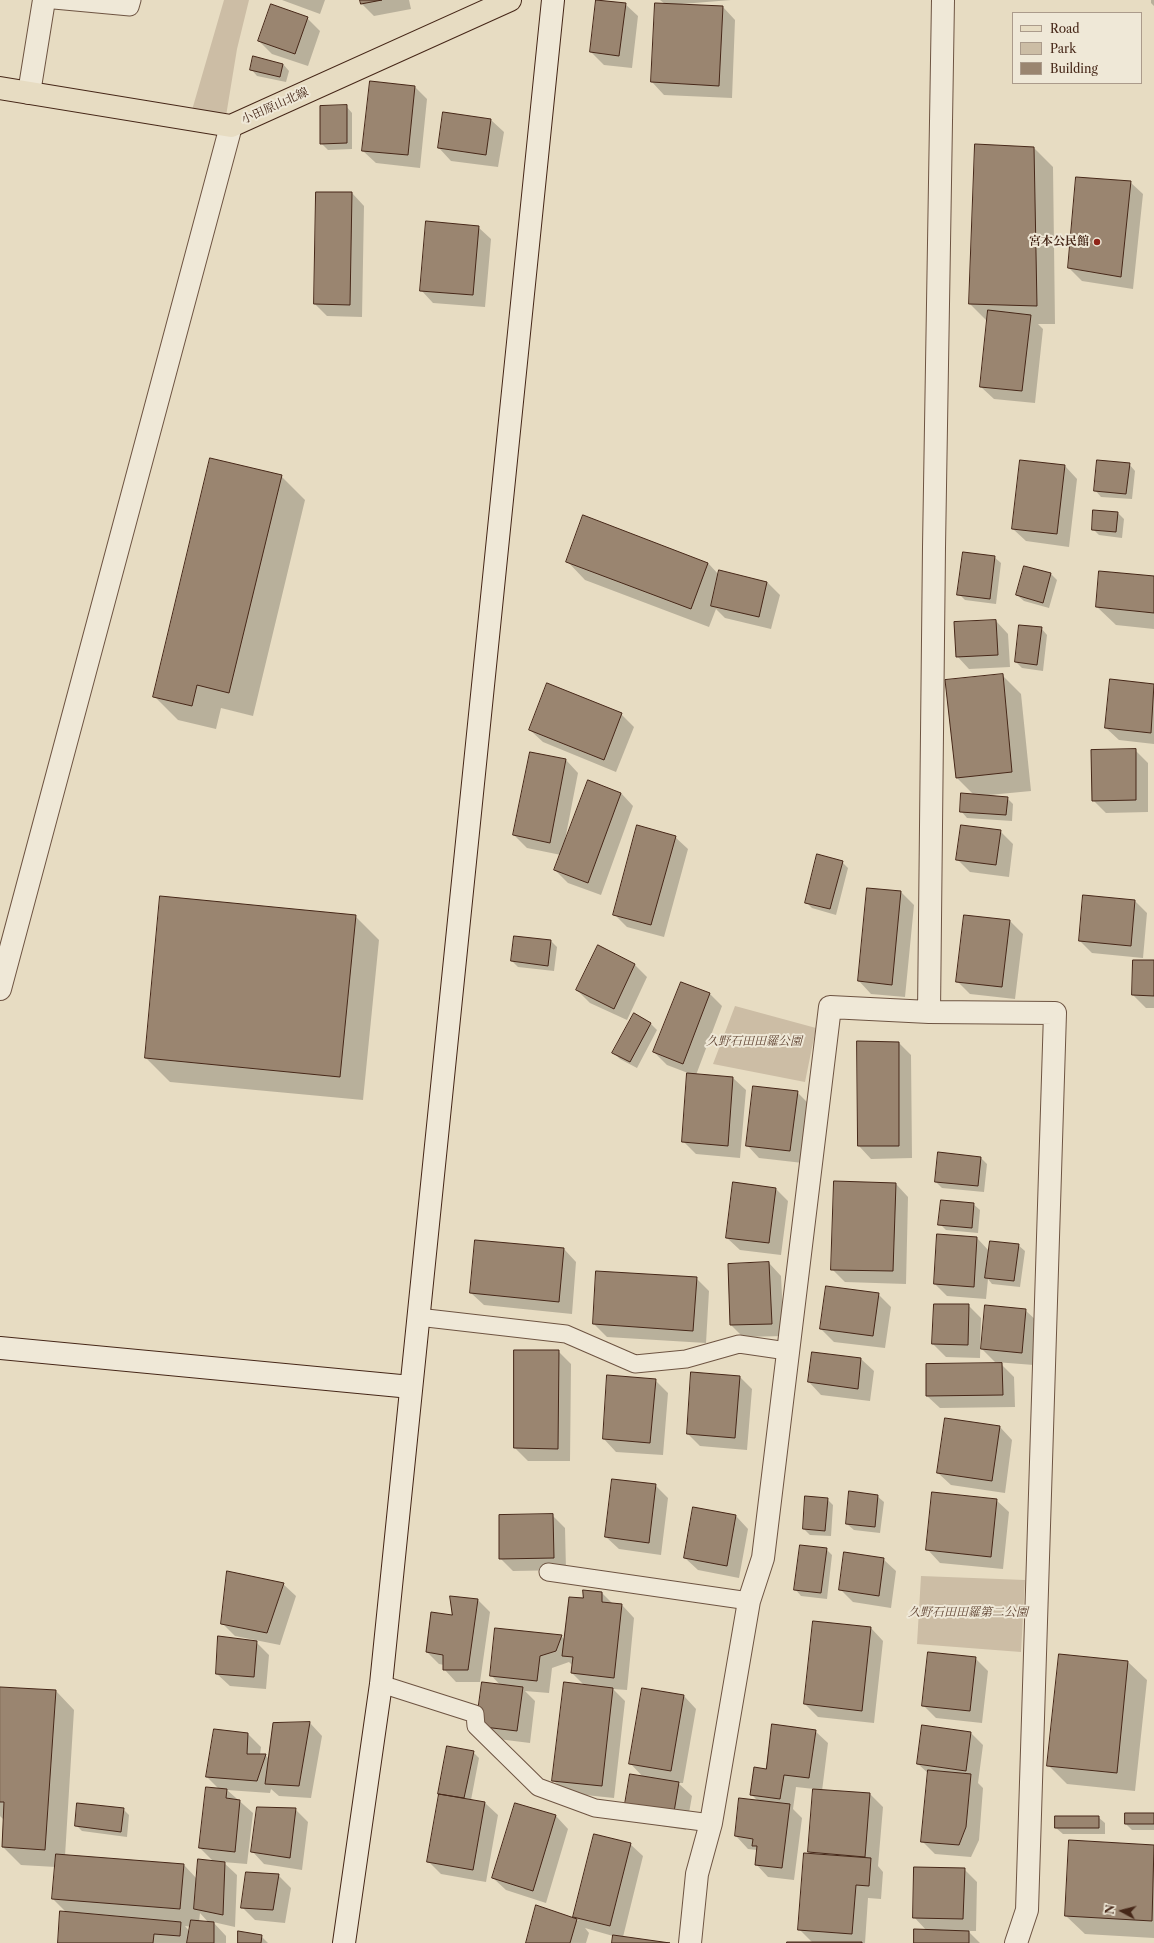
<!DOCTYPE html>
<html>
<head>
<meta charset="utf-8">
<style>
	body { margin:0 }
	#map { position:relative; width:1154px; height:1943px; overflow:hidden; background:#e7dcc2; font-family:"Libre Caslon Text",serif }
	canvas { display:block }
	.legend { position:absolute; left:1012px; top:12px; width:130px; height:72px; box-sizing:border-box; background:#efe8d7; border:1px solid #ab9b8b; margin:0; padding:5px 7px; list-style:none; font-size:12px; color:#462718 }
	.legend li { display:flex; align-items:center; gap:8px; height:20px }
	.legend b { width:20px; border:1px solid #ab9b8b }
	.north { position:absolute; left:1102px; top:1891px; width:40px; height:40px; -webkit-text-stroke:3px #efe8d7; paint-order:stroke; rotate:277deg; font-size:11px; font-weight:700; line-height:16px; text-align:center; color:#462718 }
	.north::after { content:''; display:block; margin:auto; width:14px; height:18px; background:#462718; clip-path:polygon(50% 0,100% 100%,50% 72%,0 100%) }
</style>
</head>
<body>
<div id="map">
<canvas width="1154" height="1943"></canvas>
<ul class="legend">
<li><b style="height:5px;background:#e7dcc2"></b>Road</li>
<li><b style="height:11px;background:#ccbda5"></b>Park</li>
<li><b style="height:11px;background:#9a8570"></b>Building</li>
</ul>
<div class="north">N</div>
</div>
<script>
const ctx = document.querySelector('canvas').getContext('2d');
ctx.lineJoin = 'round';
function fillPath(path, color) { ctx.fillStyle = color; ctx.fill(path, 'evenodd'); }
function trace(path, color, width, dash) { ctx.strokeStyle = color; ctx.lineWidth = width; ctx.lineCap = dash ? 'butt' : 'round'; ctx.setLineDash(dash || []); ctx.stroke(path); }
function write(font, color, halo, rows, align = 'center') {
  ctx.font = font + ' "Libre Caslon Text","Noto Serif JP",serif'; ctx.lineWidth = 4; ctx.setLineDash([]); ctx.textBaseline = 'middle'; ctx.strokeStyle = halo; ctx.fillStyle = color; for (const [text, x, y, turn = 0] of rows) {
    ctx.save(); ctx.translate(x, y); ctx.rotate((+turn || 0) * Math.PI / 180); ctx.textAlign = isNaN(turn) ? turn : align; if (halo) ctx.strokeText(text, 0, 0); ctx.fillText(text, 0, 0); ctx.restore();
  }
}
fillPath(new Path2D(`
	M 224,0 L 249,0 L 237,49 L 226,116 L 192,110 Z
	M 735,1006 L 816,1028 L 805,1082 L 713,1064 Z
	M 921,1576 L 1025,1580 L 1021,1652 L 917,1644 Z`), '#ccbda5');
fillPath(new Path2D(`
	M 282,0 L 325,0 L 320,14 Z
	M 361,0 L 409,0 L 411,9 L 374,16 L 362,4 Z
	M 597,0 L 625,4 L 638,16 L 632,68 L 604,65 L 591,52 Z
	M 660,0 L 731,0 L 682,4 L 682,5 L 723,7 L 735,20 L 732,98 L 664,95 L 652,82 L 665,4 Z
	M 1151,0 L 1154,0 L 1154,6 L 1151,3 Z
	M 307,18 L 320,31 L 308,66 L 272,54 L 259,41 Z
	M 283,64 L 289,71 L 286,82 L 257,76 L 251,69 Z
	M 415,87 L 427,99 L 420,168 L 376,163 L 363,151 Z
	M 346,106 L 352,113 L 352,149 L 328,150 L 321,143 Z
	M 491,120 L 504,132 L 498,167 L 451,161 L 439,148 Z
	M 976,145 L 1034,148 L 1053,167 L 1055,324 L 1038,324 L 1043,329 L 1035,403 L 994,399 L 981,387 L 988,322 L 970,304 Z
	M 1130,182 L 1143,194 L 1133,289 L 1082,281 L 1069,268 Z
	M 352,193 L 364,206 L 362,317 L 327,316 L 315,304 Z
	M 478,227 L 491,239 L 485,307 L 433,303 L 421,290 Z
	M 1129,464 L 1135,471 L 1132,499 L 1101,497 L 1095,490 Z
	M 1065,466 L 1077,479 L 1069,547 L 1026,541 L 1013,529 Z
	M 281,476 L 305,500 L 253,716 L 221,708 L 216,729 L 178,720 L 154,696 Z
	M 1118,513 L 1124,519 L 1122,538 L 1099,535 L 1093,529 Z
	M 994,557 L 1001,563 L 996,604 L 965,600 L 959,594 Z
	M 567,561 L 708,563 L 719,575 L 767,582 L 780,595 L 771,629 L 725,618 L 716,609 L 709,627 L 585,580 Z
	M 1025,567 L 1051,574 L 1057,580 L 1049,608 L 1024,601 L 1017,595 Z
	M 1154,577 L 1154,629 L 1116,625 L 1097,607 Z
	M 996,621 L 1008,634 L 1010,667 L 969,669 L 957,656 Z
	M 1041,628 L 1047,635 L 1043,671 L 1022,668 L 1016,662 Z
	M 1002,675 L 1021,694 L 1031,791 L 989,795 L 1007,798 L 1013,804 L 1012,821 L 967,818 L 961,811 L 974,795 L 957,778 L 946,681 Z
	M 1111,680 L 1154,685 L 1154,744 L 1119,740 L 1106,728 Z
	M 621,714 L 634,727 L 616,772 L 543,742 L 530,730 Z
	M 1135,750 L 1148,763 L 1148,812 L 1106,813 L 1093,800 Z
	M 530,753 L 566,760 L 578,773 L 565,840 L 621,793 L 633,806 L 601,895 L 568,883 L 555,870 L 561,855 L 527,848 L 514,835 Z
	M 1000,831 L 1013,844 L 1009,877 L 970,872 L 958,860 Z
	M 675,837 L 688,849 L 664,937 L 627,927 L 614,914 Z
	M 842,862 L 848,868 L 836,915 L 812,908 L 806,902 Z
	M 868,889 L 901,892 L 914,905 L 905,997 L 871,994 L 859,981 Z
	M 1135,901 L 1147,913 L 1143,958 L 1092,953 L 1080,941 Z
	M 355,916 L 379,940 L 363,1100 L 170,1082 L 146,1058 Z
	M 965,916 L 1010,921 L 1023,934 L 1015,999 L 970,994 L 957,981 Z
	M 551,941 L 557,947 L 554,971 L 518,967 L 512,961 Z
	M 1154,961 L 1154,1008 L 1146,1008 L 1133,995 Z
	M 635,965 L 647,977 L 627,1020 L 590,1003 L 577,990 Z
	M 681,983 L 710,994 L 722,1006 L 696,1075 L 733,1078 L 746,1090 L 740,1158 L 696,1154 L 683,1141 L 688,1073 L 667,1065 L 654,1052 Z
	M 651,1024 L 657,1030 L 637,1068 L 620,1059 L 614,1053 Z
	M 899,1043 L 911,1055 L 912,1158 L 871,1159 L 859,1146 Z
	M 797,1092 L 810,1105 L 803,1163 L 759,1158 L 747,1145 Z
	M 981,1158 L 987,1164 L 984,1192 L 942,1188 L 936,1182 Z
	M 896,1184 L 908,1197 L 906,1284 L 845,1282 L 832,1269 Z
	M 775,1188 L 788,1201 L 781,1255 L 740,1250 L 727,1238 Z
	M 973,1204 L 980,1210 L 978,1233 L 946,1230 L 940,1224 Z
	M 938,1235 L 977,1238 L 989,1251 L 1018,1245 L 1025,1251 L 1020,1287 L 992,1284 L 988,1279 L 986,1299 L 947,1296 L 935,1284 Z
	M 564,1249 L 576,1262 L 572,1314 L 484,1305 L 471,1293 Z
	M 769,1263 L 781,1276 L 784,1336 L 743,1337 L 731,1325 Z
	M 696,1278 L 709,1291 L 706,1343 L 607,1337 L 594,1324 Z
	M 878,1294 L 891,1307 L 885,1348 L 834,1342 L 821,1329 Z
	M 935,1305 L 968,1305 L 981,1318 L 980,1358 L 946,1357 L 933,1344 Z
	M 1025,1310 L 1038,1322 L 1034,1365 L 995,1362 L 982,1349 Z
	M 558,1351 L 571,1364 L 570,1461 L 528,1461 L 515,1448 Z
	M 812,1353 L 861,1359 L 874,1371 L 870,1401 L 821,1395 L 809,1382 Z
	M 1001,1364 L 1014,1377 L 1015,1407 L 940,1408 L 927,1396 Z
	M 740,1377 L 752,1389 L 747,1450 L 700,1446 L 688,1434 Z
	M 655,1380 L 668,1393 L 663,1455 L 616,1452 L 604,1439 Z
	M 1000,1427 L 1012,1440 L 1005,1493 L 951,1485 L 938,1473 Z
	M 655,1485 L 668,1498 L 661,1555 L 619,1549 L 606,1537 Z
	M 877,1496 L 884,1502 L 880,1533 L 854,1530 L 847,1524 Z
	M 827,1499 L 833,1505 L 831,1536 L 810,1535 L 804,1529 Z
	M 996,1500 L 1009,1512 L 1003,1569 L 940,1563 L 928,1550 Z
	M 552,1515 L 565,1528 L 566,1570 L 513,1571 L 500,1558 Z
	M 736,1516 L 748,1529 L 739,1578 L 698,1570 L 685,1558 Z
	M 826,1549 L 832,1555 L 827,1599 L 801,1596 L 795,1589 Z
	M 883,1559 L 896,1571 L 891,1608 L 853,1602 L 840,1589 Z
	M 283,1584 L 296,1596 L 280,1645 L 235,1636 L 222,1623 Z
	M 602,1593 L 613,1604 L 622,1605 L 634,1618 L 627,1690 L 613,1689 L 625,1701 L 614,1798 L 566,1793 L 553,1780 L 584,1685 L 572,1673 L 573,1666 L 569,1662 L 552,1668 L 549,1693 L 525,1691 L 535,1701 L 530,1743 L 490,1738 L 477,1725 L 501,1686 L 491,1675 L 561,1636 L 565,1640 L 584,1600 Z
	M 478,1600 L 490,1612 L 480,1682 L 456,1682 L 444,1669 L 444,1665 L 439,1664 L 427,1652 L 453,1616 Z
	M 871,1628 L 883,1641 L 874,1723 L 818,1717 L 805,1704 Z
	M 256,1642 L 269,1655 L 266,1689 L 230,1686 L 217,1674 Z
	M 1060,1655 L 1128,1662 L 1147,1680 L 1135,1791 L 1067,1784 L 1048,1765 Z
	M 975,1658 L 988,1671 L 982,1723 L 936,1718 L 923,1705 Z
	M 0,1688 L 56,1691 L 74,1710 L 65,1856 L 184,1865 L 197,1879 L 214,1862 L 200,1848 L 219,1789 L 207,1777 L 215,1730 L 248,1734 L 261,1747 L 260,1755 L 265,1755 L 269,1759 L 310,1723 L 322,1736 L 311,1798 L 279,1796 L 271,1789 L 270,1793 L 227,1790 L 253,1813 L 247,1864 L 223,1862 L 237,1875 L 235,1927 L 213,1922 L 226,1936 L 226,1943 L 59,1943 L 67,1913 L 53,1899 L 56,1867 L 21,1865 L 3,1847 L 4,1820 L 0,1816 ZM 200,1913 L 209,1923 L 199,1922 ZM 185,1926 L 191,1927 L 190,1932 Z
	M 684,1696 L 696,1709 L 683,1783 L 678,1783 L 692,1796 L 686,1830 L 637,1822 L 643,1777 L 630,1763 Z
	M 815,1731 L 828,1743 L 822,1791 L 870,1794 L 883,1807 L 878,1866 L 883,1872 L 881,1899 L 868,1898 L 865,1943 L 788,1943 L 813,1943 L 799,1929 L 812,1854 L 809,1851 L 814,1789 L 796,1787 L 793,1809 L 802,1818 L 794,1880 L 768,1877 L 756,1864 L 757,1850 L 748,1849 L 736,1836 L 758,1801 L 751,1794 L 767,1770 Z
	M 970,1732 L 983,1745 L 978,1783 L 983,1788 L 979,1840 L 971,1857 L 935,1854 L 922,1841 L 929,1774 L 918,1764 Z
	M 473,1752 L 479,1758 L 471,1800 L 485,1803 L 498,1815 L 486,1882 L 441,1874 L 428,1861 L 440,1794 Z
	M 516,1804 L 556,1816 L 568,1829 L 546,1903 L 506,1890 L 493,1878 Z
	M 123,1809 L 129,1815 L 127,1837 L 82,1831 L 76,1825 Z
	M 295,1809 L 308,1822 L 302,1870 L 264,1864 L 252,1851 Z
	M 1154,1814 L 1154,1830 L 1132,1830 L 1126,1824 Z
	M 1098,1817 L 1105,1823 L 1105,1834 L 1063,1834 L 1056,1828 Z
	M 1070,1841 L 1154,1846 L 1154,1938 L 1085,1934 L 1066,1916 Z
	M 630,1844 L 643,1856 L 623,1937 L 663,1943 L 613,1943 L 613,1936 L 585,1928 L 589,1933 L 586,1943 L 527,1943 L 537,1906 L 579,1921 L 574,1916 Z
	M 964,1869 L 977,1882 L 976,1931 L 968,1931 L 980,1943 L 915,1943 L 927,1931 L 914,1917 Z
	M 278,1875 L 291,1888 L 285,1923 L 255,1920 L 242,1907 Z
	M 261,1936 L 268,1943 L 239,1943 Z`), '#0003');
const building = new Path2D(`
	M 360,0 L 382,0 L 361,4 Z
	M 596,0 L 626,3 L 619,56 L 590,52 Z
	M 655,3 L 723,6 L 719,86 L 651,82 Z
	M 271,4 L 308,17 L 295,54 L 258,41 Z
	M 253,56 L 283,64 L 280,77 L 250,70 Z
	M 370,81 L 415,86 L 408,155 L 362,151 Z
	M 347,105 L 347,143 L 320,144 L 320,106 Z
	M 443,112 L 491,119 L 486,155 L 438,148 Z
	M 975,144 L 1034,147 L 1037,306 L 969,304 Z
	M 1076,177 L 1131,181 L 1121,277 L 1068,268 Z
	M 316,192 L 352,192 L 350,305 L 314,304 Z
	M 426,221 L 479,226 L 473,295 L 420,291 Z
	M 988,310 L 1031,315 L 1022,391 L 980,387 Z
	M 210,458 L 282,475 L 229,693 L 197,685 L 192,706 L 153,697 Z
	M 1020,460 L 1065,465 L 1057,534 L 1012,529 Z
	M 1097,460 L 1130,463 L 1126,494 L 1094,491 Z
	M 1093,510 L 1118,512 L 1116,532 L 1092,530 Z
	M 583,515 L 708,563 L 691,609 L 566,562 Z
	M 963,552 L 995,556 L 990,599 L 957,595 Z
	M 1024,566 L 1051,573 L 1043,603 L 1016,595 Z
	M 719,570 L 767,582 L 759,617 L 711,606 Z
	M 1099,571 L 1154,576 L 1154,613 L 1096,607 Z
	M 996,620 L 998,655 L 956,657 L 954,622 Z
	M 1019,625 L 1042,627 L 1037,665 L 1015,662 Z
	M 1003,674 L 1012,772 L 956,778 L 945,680 Z
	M 1110,679 L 1154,684 L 1151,733 L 1105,728 Z
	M 547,683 L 622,713 L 604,760 L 529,730 Z
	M 1136,749 L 1136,800 L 1092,801 L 1091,750 Z
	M 530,752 L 566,759 L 550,843 L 513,835 Z
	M 588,780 L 621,793 L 588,883 L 554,870 Z
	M 961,793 L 1008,797 L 1006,815 L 960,812 Z
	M 637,825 L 676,836 L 651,925 L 613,915 Z
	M 961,825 L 1001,830 L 996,865 L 956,860 Z
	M 817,854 L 843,861 L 830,909 L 805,903 Z
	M 867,888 L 901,891 L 892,985 L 858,981 Z
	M 1083,895 L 1135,900 L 1131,946 L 1079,941 Z
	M 160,896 L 356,915 L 340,1077 L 145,1058 Z
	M 964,915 L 1010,920 L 1002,987 L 956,982 Z
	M 514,936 L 551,940 L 548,966 L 511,961 Z
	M 598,945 L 635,964 L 614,1009 L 576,990 Z
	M 1133,960 L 1154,960 L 1154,996 L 1132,995 Z
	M 681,982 L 710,993 L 683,1064 L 653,1052 Z
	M 634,1013 L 651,1023 L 630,1062 L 612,1053 Z
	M 857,1041 L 899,1042 L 899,1146 L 858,1146 Z
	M 687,1073 L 733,1077 L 728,1146 L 682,1142 Z
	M 753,1086 L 798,1091 L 790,1151 L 746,1146 Z
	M 938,1152 L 981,1157 L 978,1186 L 935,1182 Z
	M 834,1181 L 896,1183 L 893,1271 L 831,1270 Z
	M 733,1182 L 776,1188 L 769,1243 L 726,1238 Z
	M 941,1200 L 974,1203 L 972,1228 L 938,1225 Z
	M 937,1234 L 977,1237 L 974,1287 L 934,1284 Z
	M 475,1240 L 564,1248 L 559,1302 L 470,1293 Z
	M 990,1241 L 1019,1244 L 1014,1281 L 985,1278 Z
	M 769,1262 L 772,1324 L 730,1325 L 728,1264 Z
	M 596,1271 L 697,1277 L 693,1331 L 593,1324 Z
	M 826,1286 L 879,1293 L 873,1336 L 820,1329 Z
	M 934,1304 L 969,1304 L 968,1345 L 932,1344 Z
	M 985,1305 L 1026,1309 L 1022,1353 L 981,1349 Z
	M 514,1350 L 559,1350 L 558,1449 L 514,1448 Z
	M 812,1352 L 861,1358 L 858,1389 L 808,1382 Z
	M 1002,1363 L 1003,1395 L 926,1396 L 926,1364 Z
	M 691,1372 L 740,1376 L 735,1438 L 687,1434 Z
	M 607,1375 L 656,1379 L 650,1443 L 603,1439 Z
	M 945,1418 L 1000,1426 L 992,1481 L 937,1473 Z
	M 612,1479 L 656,1484 L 649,1543 L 605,1537 Z
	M 849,1491 L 878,1495 L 875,1527 L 846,1524 Z
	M 932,1492 L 997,1499 L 991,1557 L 926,1550 Z
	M 805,1496 L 828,1498 L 825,1531 L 803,1529 Z
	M 693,1507 L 736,1515 L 727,1566 L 684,1558 Z
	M 553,1514 L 554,1558 L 499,1559 L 499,1515 Z
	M 800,1545 L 827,1548 L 821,1593 L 794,1590 Z
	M 844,1552 L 884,1558 L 879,1596 L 839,1590 Z
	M 227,1571 L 284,1583 L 267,1633 L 221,1624 Z
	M 583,1590 L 602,1592 L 602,1602 L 622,1604 L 614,1678 L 571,1673 L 573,1657 L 562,1656 L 569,1597 L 583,1598 Z
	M 450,1596 L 478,1599 L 468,1670 L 443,1670 L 443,1655 L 426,1652 L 431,1612 L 452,1615 Z
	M 813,1621 L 871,1627 L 862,1711 L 804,1704 Z
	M 495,1628 L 562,1635 L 556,1651 L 540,1656 L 537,1681 L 490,1676 Z
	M 218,1636 L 257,1641 L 254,1677 L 216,1674 Z
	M 928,1652 L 976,1657 L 970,1711 L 922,1706 Z
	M 1059,1654 L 1128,1661 L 1117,1773 L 1047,1766 Z
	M 482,1682 L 523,1687 L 517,1731 L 476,1726 Z
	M 564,1682 L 613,1688 L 602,1786 L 552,1781 Z
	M 0,1687 L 56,1690 L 45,1850 L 2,1847 L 4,1802 L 0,1802 Z
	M 642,1688 L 684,1695 L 671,1771 L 629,1764 Z
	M 310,1722 L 299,1786 L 265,1784 L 273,1723 Z
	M 772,1724 L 816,1730 L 809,1778 L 784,1775 L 780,1799 L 750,1795 L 754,1767 L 766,1769 Z
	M 922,1725 L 971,1732 L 966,1771 L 917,1764 Z
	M 214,1729 L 248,1733 L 247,1754 L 266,1754 L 257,1781 L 206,1777 Z
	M 447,1746 L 474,1751 L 464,1798 L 438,1794 Z
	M 928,1770 L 971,1774 L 966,1827 L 959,1845 L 921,1842 Z
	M 630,1774 L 679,1782 L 673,1818 L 624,1810 Z
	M 206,1787 L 227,1789 L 226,1798 L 240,1800 L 235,1852 L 199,1848 Z
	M 813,1789 L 870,1793 L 865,1857 L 808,1852 Z
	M 439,1794 L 485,1802 L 473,1870 L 427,1862 Z
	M 739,1798 L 790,1804 L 782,1868 L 755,1865 L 757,1846 L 752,1846 L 753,1839 L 735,1836 Z
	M 77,1803 L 124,1808 L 121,1832 L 75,1826 Z
	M 515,1803 L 556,1815 L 533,1891 L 492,1878 Z
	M 257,1807 L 296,1808 L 290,1858 L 251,1852 Z
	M 1125,1813 L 1154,1813 L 1154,1824 L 1125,1824 Z
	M 1055,1816 L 1099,1816 L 1099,1828 L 1055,1828 Z
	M 594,1834 L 631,1843 L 610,1926 L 573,1917 Z
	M 1069,1840 L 1154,1845 L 1152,1921 L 1065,1916 Z
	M 804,1853 L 871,1858 L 869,1886 L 856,1885 L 852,1934 L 798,1930 Z
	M 56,1854 L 184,1864 L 180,1909 L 52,1899 Z
	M 198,1859 L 225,1862 L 223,1915 L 194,1909 Z
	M 914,1867 L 965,1868 L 963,1919 L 913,1918 Z
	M 246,1872 L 279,1874 L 273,1910 L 241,1908 Z
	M 536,1905 L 577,1919 L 570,1943 L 526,1943 Z
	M 60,1911 L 181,1922 L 180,1936 L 154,1934 L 153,1943 L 58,1943 Z
	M 191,1920 L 214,1922 L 214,1943 L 187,1943 Z
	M 914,1929 L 969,1931 L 969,1943 L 914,1943 Z
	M 238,1931 L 262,1935 L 261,1943 L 238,1943 Z
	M 613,1935 L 670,1943 L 612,1943 Z
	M 787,1942 L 862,1942 L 862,1943 L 787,1943 Z`);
fillPath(building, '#9a8570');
trace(building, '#462718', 1);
const lane = new Path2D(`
	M 54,0 L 130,7 L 132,0
	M 418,1317 L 566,1334 L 635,1364 L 686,1359 L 739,1344 L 787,1351
	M 548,1572 L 749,1601
	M 381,1684 L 475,1714 L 476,1726 L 538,1787 L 595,1808 L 711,1823`);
const street = new Path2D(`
	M 29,93 L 44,0
	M 0,989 L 231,126
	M 929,1012 L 934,547 L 943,0
	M 690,1943 L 697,1874 L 711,1823 L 749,1601 L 763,1558 L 830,1007 L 929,1012 L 1055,1013 L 1027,1910 L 1016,1943`);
const secondary = new Path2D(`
	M 0,1348 L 411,1387
	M 344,1943 L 381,1684 L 553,0`);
const primary = new Path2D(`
	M 0,88 L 231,126 L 510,0`);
trace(lane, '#6e5442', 19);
trace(street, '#6e5442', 24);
trace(secondary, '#462718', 24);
trace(primary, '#462718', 24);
trace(lane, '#efe8d7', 17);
trace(street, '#efe8d7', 22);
trace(secondary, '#efe8d7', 22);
trace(primary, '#e7dcc2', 22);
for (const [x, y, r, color] of [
	[1097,242,4,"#8f2418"]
]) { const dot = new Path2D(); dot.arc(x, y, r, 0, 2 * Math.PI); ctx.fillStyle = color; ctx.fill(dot); trace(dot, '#efe8d7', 1.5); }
write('12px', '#462718', '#efe8d7', [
	["小田原山北線",275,106,-24]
]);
write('bold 12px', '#462718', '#efe8d7', [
	["宮本公民館",1089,242]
], 'right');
write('italic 12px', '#614534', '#efe8d7', [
	["久野石田田羅公園",754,1042],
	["久野石田田羅第二公園",968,1613]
]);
</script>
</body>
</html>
